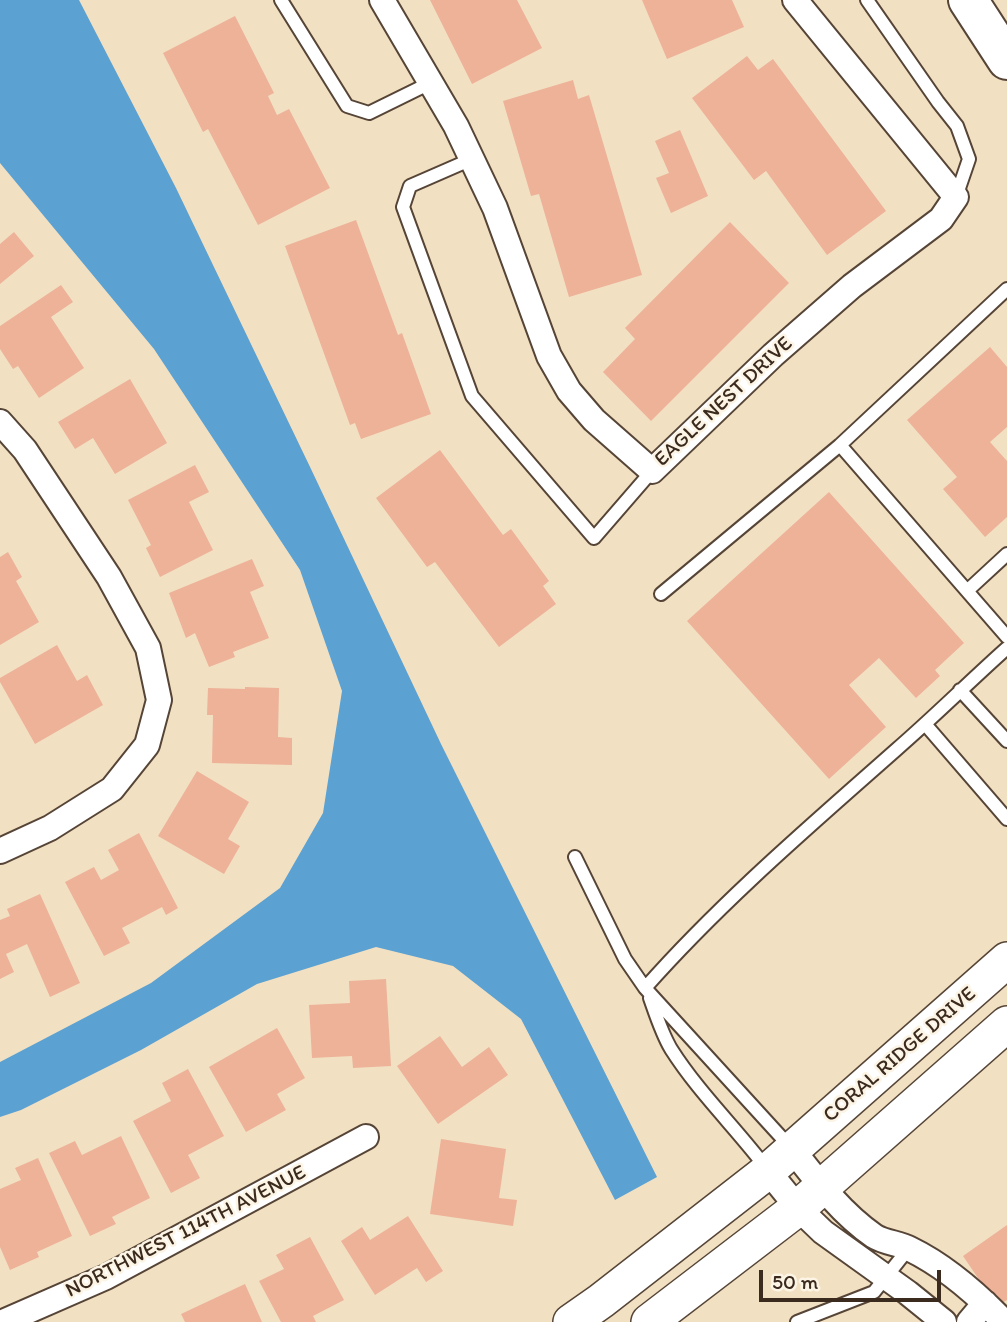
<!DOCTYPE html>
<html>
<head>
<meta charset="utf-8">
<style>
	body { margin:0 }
	#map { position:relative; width:1007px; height:1322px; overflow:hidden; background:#f2e0c2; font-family:Itim,sans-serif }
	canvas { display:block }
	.scale { position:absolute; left:759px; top:1270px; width:182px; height:32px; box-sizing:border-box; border:4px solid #3b2a1e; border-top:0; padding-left:9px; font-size:21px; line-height:24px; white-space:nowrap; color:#3b2a1e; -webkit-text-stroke:5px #fcf5e5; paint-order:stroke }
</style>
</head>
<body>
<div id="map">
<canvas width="1007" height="1322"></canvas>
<div class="scale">50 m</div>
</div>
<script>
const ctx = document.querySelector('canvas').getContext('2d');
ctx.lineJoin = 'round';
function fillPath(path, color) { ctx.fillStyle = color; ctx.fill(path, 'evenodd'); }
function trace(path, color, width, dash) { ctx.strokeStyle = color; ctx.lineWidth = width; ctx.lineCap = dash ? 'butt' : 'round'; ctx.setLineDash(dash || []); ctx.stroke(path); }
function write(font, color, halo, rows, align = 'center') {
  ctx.font = font + ' Itim,sans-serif'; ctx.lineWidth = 5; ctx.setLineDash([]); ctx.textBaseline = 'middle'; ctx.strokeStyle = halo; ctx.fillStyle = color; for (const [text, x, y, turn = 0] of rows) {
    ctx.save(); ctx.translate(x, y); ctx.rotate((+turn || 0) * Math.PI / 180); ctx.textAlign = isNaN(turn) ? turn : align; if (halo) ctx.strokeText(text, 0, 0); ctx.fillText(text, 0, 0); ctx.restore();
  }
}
fillPath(new Path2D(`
	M 0,0 L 79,0 L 176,188 L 311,469 L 441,744 L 657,1177 L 615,1200 L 521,1019 L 453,966 L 376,947 L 257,984 L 141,1050 L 21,1110 L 0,1117 L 0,1062 L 151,983 L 280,888 L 323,813 L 342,691 L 300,570 L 154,349 L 0,163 Z`), '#5ba1d1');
fillPath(new Path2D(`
	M 430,0 L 517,0 L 542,48 L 472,84 Z
	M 642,0 L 732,0 L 744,27 L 667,59 Z
	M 235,16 L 274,93 L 268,96 L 277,115 L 289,109 L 330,188 L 258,225 L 208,129 L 203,132 L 163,53 Z
	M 747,56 L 758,70 L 773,59 L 886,211 L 827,255 L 766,171 L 754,180 L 692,98 Z
	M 573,80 L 578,99 L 589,95 L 642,275 L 569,297 L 539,194 L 531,196 L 503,101 Z
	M 680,130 L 708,196 L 671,213 L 656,178 L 669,173 L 655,141 Z
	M 356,220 L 398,335 L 402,333 L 431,414 L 361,439 L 355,423 L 350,425 L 285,246 Z
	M 730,222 L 789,283 L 651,421 L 603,372 L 635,339 L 625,328 Z
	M 14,232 L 34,256 L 0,284 L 0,244 Z
	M 61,285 L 73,302 L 51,317 L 84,368 L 39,398 L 18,366 L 13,369 L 0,349 L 0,326 Z
	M 990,347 L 1007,367 L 1007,427 L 990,442 L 1007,461 L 1007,517 L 985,537 L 943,489 L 957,477 L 907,420 Z
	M 130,379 L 167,443 L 115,474 L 93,438 L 75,449 L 58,422 Z
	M 440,450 L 503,535 L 511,529 L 549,581 L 543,586 L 556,604 L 499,647 L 435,562 L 427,567 L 376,498 Z
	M 195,465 L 209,492 L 189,502 L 213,550 L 160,577 L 146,548 L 151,545 L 128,500 Z
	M 829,492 L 964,643 L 935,670 L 940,676 L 916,698 L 879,658 L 849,685 L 886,727 L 829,779 L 687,621 Z
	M 8,552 L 22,577 L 16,581 L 39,622 L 0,645 L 0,557 Z
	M 252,559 L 264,586 L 250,592 L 269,638 L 233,652 L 235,657 L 209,667 L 195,633 L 186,638 L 169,593 Z
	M 57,645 L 77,681 L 87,675 L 103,705 L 35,744 L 0,682 L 0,678 Z
	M 245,687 L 279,688 L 278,737 L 292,738 L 292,765 L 212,763 L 213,715 L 207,715 L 208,688 L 245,689 Z
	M 197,771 L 249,802 L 228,839 L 240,846 L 224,874 L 158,836 Z
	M 139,833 L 178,908 L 166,915 L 162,907 L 122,928 L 130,943 L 104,956 L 65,882 L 94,867 L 101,880 L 119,870 L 108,850 Z
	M 40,894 L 80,983 L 50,997 L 27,944 L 6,954 L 14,972 L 0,979 L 0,920 L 10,916 L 7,909 Z
	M 386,979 L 391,1066 L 353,1068 L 352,1056 L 312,1058 L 309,1005 L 350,1003 L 349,981 Z
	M 277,1028 L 305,1078 L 277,1094 L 286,1110 L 246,1132 L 209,1067 Z
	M 440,1036 L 462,1067 L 489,1047 L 508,1075 L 438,1124 L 397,1066 Z
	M 188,1069 L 224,1136 L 188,1155 L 200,1178 L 171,1193 L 133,1121 L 171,1101 L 162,1083 Z
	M 121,1136 L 150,1198 L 112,1217 L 116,1224 L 90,1236 L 49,1153 L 75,1141 L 82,1155 Z
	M 441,1139 L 506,1149 L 499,1198 L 517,1200 L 513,1226 L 430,1214 Z
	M 38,1158 L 72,1236 L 37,1252 L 39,1257 L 10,1270 L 0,1247 L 0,1189 L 21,1180 L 15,1168 Z
	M 408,1216 L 443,1271 L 426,1282 L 417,1268 L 375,1295 L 341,1241 L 362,1227 L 370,1240 Z
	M 1007,1225 L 1007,1300 L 997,1306 L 963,1256 Z
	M 310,1237 L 344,1300 L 313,1316 L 316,1322 L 281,1322 L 259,1281 L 284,1269 L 276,1255 Z
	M 245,1284 L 262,1322 L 185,1322 L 181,1314 Z`), '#edb298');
const lane = new Path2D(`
	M 281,0 L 347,106 L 369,113 L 430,83
	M 867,0 L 938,102 L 957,126 L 969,159 L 956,197
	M 472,159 L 410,186 L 403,207 L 472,396 L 594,538 L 652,471
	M 1007,289 L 840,445 L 1007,637
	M 967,591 L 1007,554
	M 661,594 L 840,445
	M 960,690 L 1007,741
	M 925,724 L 1007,819
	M 575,857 L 625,959 L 645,988 L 792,1149
	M 645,988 C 722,901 810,826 897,749 C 935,716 970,681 1007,648
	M 650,998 C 656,1015 662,1034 671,1049 C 699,1093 736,1128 767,1169
	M 797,1322 L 874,1292 L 909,1248`);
const street = new Path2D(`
	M 382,0 L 456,126 L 495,208 L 549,356 L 569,391 L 594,420 L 652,471 L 773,355 L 852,286 L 941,219 L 956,197 L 795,0
	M 0,422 L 25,450 L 109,577 L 148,648 L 159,700 L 147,745 L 112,789 L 50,828 L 0,851
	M 792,1149 C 817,1181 841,1213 874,1236 C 885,1243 899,1243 910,1249 C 945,1266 977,1294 1004,1322
	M 768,1171 L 798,1208 L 823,1232 L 908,1293 L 944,1322
	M 3,1322 L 106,1277 L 366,1137
	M 969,1322 L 985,1303`);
const secondary = new Path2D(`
	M 571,1322 L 601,1301 L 768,1171 L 1007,960
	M 649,1322 L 798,1208 L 1007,1024`);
const primary = new Path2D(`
	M 968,0 L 1007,60`);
trace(lane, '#564537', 16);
trace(street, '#564537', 28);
trace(secondary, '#564537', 38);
trace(primary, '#564537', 42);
trace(lane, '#fff', 12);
trace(street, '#fff', 24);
trace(secondary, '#fff', 35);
trace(primary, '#fff', 38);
write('21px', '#3b2a1e', '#fcf5e5', [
	["EAGLE NEST DRIVE",724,402,-43],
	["CORAL RIDGE DRIVE",900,1055,-41],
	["NORTHWEST 114TH AVENUE",186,1232,-27]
]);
</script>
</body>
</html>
